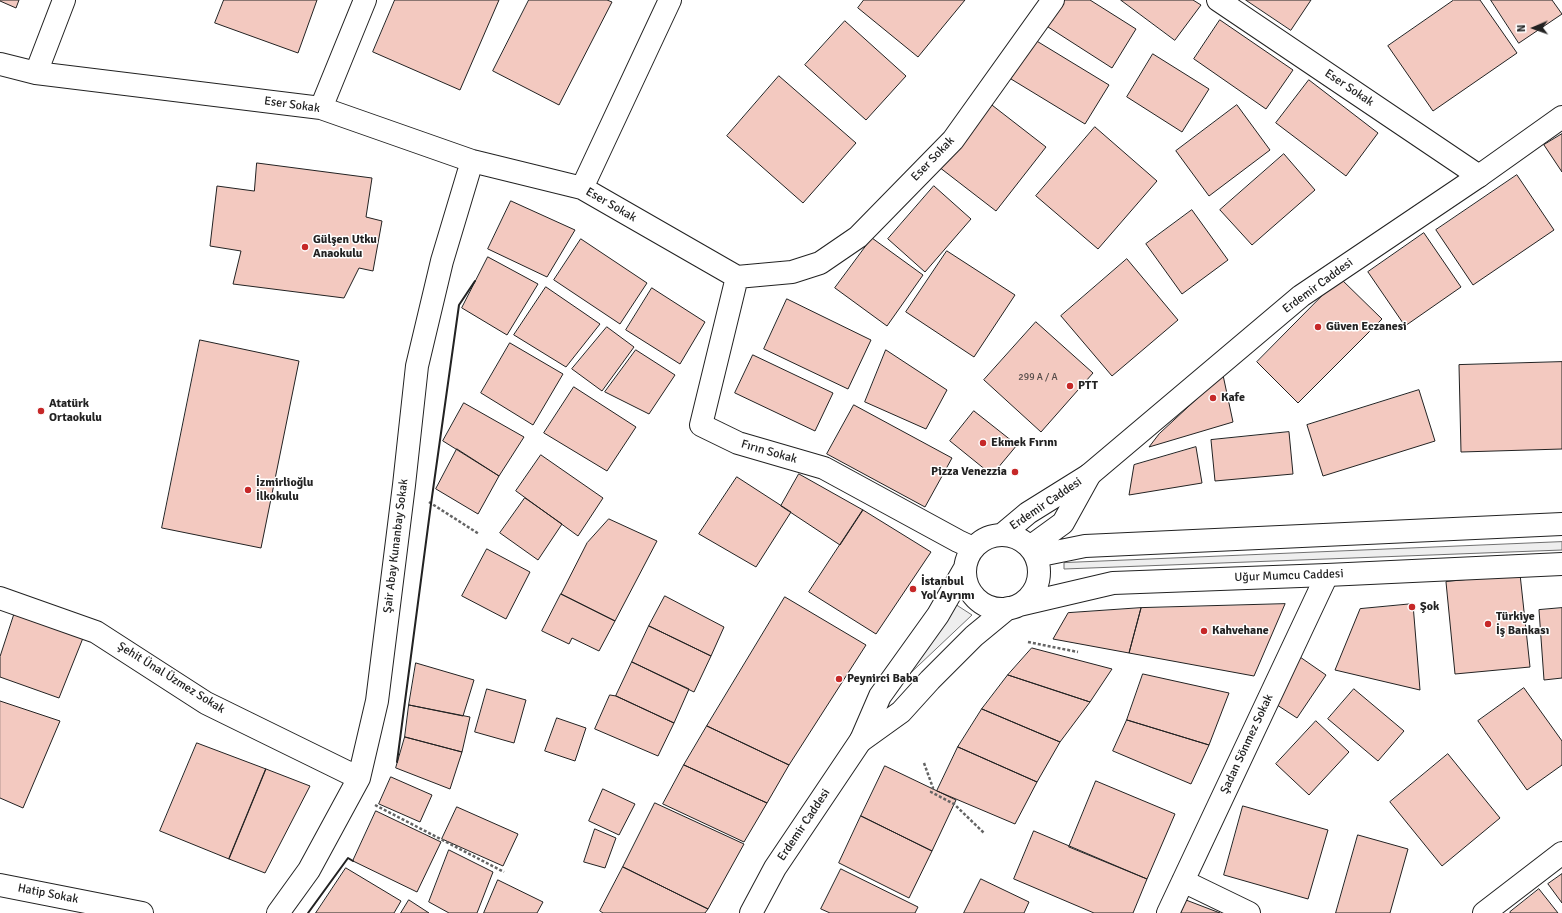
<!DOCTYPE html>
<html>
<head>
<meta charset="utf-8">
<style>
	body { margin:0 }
	#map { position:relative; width:1562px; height:913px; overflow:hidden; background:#fff; font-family:Signika,sans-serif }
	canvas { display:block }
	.north { position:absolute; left:1514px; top:8px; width:40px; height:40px; -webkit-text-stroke:3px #fff; paint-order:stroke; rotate:268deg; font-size:11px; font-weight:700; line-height:16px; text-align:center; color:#222 }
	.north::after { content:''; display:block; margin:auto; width:14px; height:18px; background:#222; clip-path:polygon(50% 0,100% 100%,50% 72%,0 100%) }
</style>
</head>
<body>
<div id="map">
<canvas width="1562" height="913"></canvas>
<div class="north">N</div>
</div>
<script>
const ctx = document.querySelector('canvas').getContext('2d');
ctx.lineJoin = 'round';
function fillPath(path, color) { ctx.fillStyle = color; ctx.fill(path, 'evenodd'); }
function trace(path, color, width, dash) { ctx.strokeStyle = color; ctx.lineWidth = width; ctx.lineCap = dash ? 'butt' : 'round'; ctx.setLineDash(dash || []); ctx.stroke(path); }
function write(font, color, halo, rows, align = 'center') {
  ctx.font = font + ' Signika,sans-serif'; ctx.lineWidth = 3; ctx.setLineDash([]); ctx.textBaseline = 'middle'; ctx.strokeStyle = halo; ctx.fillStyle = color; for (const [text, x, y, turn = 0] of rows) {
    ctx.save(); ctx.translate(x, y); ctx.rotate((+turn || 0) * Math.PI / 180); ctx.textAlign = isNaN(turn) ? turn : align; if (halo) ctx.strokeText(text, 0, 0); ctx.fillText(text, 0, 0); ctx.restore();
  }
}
const green = new Path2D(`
	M 1562,542 L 1562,550 L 1064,569 L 1064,563 Z
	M 955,604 L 972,615 L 901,682 Z`);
fillPath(green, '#eee');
trace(green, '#6f6f6f', 1);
const building = new Path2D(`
	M 0,0 L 19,0 L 16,8 L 0,1 Z
	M 224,0 L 317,0 L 298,53 L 215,23 Z
	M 395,0 L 499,0 L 460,90 L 373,52 Z
	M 529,0 L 607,0 L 612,2 L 559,105 L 493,71 Z
	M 864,0 L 965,0 L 918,57 L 858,8 Z
	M 1060,0 L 1090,0 L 1136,29 L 1112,68 L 1045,25 Z
	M 1121,0 L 1193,0 L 1201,5 L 1175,40 Z
	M 1246,0 L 1311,0 L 1291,30 Z
	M 1454,0 L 1480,0 L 1517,53 L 1433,111 L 1388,46 Z
	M 1491,0 L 1552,0 L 1562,14 L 1519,43 Z
	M 1220,20 L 1293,70 L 1266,109 L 1194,59 Z
	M 845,21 L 906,76 L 866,120 L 805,65 Z
	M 1035,40 L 1109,85 L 1085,124 L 1011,79 Z
	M 1153,54 L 1209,89 L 1182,132 L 1127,97 Z
	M 779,76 L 856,143 L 803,203 L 727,136 Z
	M 1309,80 L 1378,133 L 1346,176 L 1276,123 Z
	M 988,102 L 1046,147 L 996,211 L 939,167 Z
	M 1237,105 L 1270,150 L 1209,196 L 1176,151 Z
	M 1095,127 L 1157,181 L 1098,249 L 1036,196 Z
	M 1562,134 L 1562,172 L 1544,145 Z
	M 1284,154 L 1315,190 L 1252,245 L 1220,210 Z
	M 257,163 L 372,178 L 366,217 L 382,221 L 373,271 L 359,268 L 344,298 L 233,284 L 241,251 L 210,246 L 217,186 L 254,191 Z
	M 1517,175 L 1554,230 L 1473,285 L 1436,230 Z
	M 934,186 L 971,219 L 925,272 L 888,239 Z
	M 511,201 L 575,230 L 547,277 L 488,249 Z
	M 1192,210 L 1228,260 L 1182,294 L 1146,244 Z
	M 1424,233 L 1461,287 L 1405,326 L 1368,272 Z
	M 872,238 L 923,275 L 887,326 L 835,288 Z
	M 581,239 L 647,283 L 620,324 L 554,280 Z
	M 947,251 L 1015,295 L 974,357 L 906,312 Z
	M 488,257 L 538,284 L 507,335 L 462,308 Z
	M 1127,259 L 1178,320 L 1112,376 L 1061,316 Z
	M 1340,278 L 1382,319 L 1298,403 L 1257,362 Z
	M 546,287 L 600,324 L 566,367 L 514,335 Z
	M 652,288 L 705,322 L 680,364 L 626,330 Z
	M 787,299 L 871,340 L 848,389 L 764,349 Z
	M 1036,322 L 1093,373 L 1041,432 L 984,380 Z
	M 607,327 L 634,347 L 602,391 L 572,369 Z
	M 200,340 L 299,361 L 261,548 L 162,528 Z
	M 510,343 L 563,374 L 533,425 L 481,393 Z
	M 636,350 L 675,375 L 649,414 L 605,392 Z
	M 886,350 L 947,390 L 926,429 L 865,402 Z
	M 753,355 L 833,393 L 815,431 L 735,393 Z
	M 1562,362 L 1562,449 L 1461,452 L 1459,365 Z
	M 1223,375 L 1233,422 L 1149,447 L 1159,434 Z
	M 574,387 L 636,427 L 607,471 L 544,433 Z
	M 1419,390 L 1435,441 L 1323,476 L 1307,425 Z
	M 464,403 L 524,437 L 499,476 L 443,441 Z
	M 854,405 L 952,458 L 925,507 L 827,454 Z
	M 974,411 L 1017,445 L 992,475 L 950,441 Z
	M 1289,432 L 1293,474 L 1215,481 L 1211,440 Z
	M 1196,447 L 1202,483 L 1129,495 L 1134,465 Z
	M 457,449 L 499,476 L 478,514 L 436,489 Z
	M 541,455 L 603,498 L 578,536 L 516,491 Z
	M 799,474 L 863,510 L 840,545 L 781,506 Z
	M 737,477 L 791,512 L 756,567 L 699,534 Z
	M 525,498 L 562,524 L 538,560 L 500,533 Z
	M 863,510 L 931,552 L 876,634 L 809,592 Z
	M 609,519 L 657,541 L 615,621 L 561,594 L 587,543 Z
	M 487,549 L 530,572 L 506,619 L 462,596 Z
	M 1520,574 L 1530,667 L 1455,674 L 1446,582 Z
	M 561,594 L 615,621 L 599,651 L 572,638 L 569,644 L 542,631 Z
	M 665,596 L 724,627 L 711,656 L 649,626 Z
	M 785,597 L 866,645 L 789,765 L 707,726 Z
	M 1285,604 L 1254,676 L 1129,653 L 1141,608 Z
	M 1413,604 L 1420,690 L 1335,670 L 1360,609 Z
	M 1141,608 L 1129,653 L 1053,639 L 1068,613 Z
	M 1562,608 L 1562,678 L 1544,680 L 1539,610 Z
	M 15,612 L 83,638 L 59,698 L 0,677 L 0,657 Z
	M 649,626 L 711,656 L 694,692 L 632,662 Z
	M 1032,648 L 1112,669 L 1090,702 L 1008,675 Z
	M 1300,657 L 1326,675 L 1297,718 L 1271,701 Z
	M 632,662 L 689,689 L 674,723 L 616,696 Z
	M 416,663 L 474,680 L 463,716 L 409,705 Z
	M 1143,674 L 1229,693 L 1209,745 L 1127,720 Z
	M 1008,675 L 1090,702 L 1060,742 L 982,709 Z
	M 1524,688 L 1562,741 L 1562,765 L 1527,790 L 1478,721 Z
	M 487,689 L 526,700 L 514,743 L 475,732 Z
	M 1354,689 L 1404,731 L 1378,761 L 1328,719 Z
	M 610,695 L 616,696 L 674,723 L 658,756 L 595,729 Z
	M 0,701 L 60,721 L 23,808 L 0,798 Z
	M 409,705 L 470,717 L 462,752 L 405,737 Z
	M 982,709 L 1060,742 L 1037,782 L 958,747 Z
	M 557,718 L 586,728 L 575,761 L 545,751 Z
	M 1127,720 L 1209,745 L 1191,784 L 1113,751 Z
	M 1316,721 L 1349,752 L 1309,795 L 1276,764 Z
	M 707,726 L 789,765 L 767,803 L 684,765 Z
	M 405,737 L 462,752 L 450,789 L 396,768 Z
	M 197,743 L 266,769 L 229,859 L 160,831 Z
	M 958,747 L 1037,782 L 1015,824 L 937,791 Z
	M 1448,754 L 1500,818 L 1442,866 L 1390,802 Z
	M 684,765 L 767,803 L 744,842 L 663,804 Z
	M 885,766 L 956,800 L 932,851 L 861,816 Z
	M 266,769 L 310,786 L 265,873 L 229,859 Z
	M 391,777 L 432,795 L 420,822 L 379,804 Z
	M 1096,781 L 1175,814 L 1147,879 L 1069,847 Z
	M 603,789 L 635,804 L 619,835 L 589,821 Z
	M 655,803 L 744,844 L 708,909 L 623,867 Z
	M 1243,806 L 1328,830 L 1308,899 L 1224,875 Z
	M 457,807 L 518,834 L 503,866 L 442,839 Z
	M 376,811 L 441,842 L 417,892 L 353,861 Z
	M 861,816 L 932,851 L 909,898 L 839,863 Z
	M 595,829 L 616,838 L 605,868 L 584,862 Z
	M 1034,831 L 1147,879 L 1133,913 L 1094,913 L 1014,879 Z
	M 1358,835 L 1408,849 L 1390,913 L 1336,913 Z
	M 449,850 L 493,872 L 477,913 L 449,913 L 429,902 Z
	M 623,867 L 708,909 L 705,913 L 603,913 L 600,911 Z
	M 346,868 L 401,901 L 394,913 L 316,913 Z
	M 841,869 L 918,907 L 915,913 L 830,913 L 821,909 Z
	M 1562,874 L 1562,903 L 1548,884 Z
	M 981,879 L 1029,902 L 1024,913 L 964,913 Z
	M 498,880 L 543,902 L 537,913 L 484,913 Z
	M 1539,889 L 1558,913 L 1510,913 L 1510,912 Z
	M 409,900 L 429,913 L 401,913 Z
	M 1186,900 L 1220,913 L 1181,913 Z`);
fillPath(building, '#f3c9c0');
trace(building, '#222', 1);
const minor = new Path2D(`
	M 1218,0 L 1479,176
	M 0,64 L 36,73 L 321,108 L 472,161 L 582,188 L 737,277 L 792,272 L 820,263 L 858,237 L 953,140 L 1053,0
	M 36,73 L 64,0
	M 321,108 L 365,0
	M 582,188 L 670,0
	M 737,277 L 701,425 L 738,443 L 824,468 L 958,541 L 973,548
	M 0,598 L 96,632 L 206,703 L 359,778
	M 1183,881 L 1249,913
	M 0,885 L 142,913
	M 278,913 L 309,870 L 359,778 L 377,701 L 404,485 L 417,366 L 442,261 L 472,161
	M 1168,913 L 1327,575
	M 1484,913 L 1562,853`);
const secondary = new Path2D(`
	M 1089,475 L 1301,296 L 1479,176 L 1562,117
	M 751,913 L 775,868 L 861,740`);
const primary = new Path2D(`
	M 1003,534 L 1028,513 L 1089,475
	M965 572a37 37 0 1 1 74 0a37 37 0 1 1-74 0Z
	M 1030,547 L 1063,523 L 1089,476
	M 1036,556 L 1085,546 L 1562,524
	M 1019,605 L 1113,583 L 1327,575 L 1562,564
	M 861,740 L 880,696 L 938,615 L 965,568
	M 862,740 L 901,712 L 930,680 L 974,636 L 1008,608`);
trace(minor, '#222', 24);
trace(secondary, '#222', 24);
trace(primary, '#222', 24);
trace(new Path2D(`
	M 429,502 L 479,534
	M 1028,642 L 1078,652
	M 924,763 L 933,788 L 931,792 L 954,804 L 984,833
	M 375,805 L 504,872`), '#646464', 2.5, [3, 2]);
trace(minor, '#fff', 22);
trace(secondary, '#fff', 22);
trace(primary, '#fff', 22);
trace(new Path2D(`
	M 397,762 L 431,504 L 459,305 L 475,281
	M 308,913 L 348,858 L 353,861`), '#222', 2);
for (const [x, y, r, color] of [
	[305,247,4,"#c62828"],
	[1318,327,4,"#c62828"],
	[1070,386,4,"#c62828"],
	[1213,398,4,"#c62828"],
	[41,411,4,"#c62828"],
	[983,443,4,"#c62828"],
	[1015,472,4,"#c62828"],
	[248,490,4,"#c62828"],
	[913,589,4,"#c62828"],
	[1412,607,4,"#c62828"],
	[1488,624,4,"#c62828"],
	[1204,631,4,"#c62828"],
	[839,679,4,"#c62828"]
]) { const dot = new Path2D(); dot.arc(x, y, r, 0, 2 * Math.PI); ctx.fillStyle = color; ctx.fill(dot); trace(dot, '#fff', 1.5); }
write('10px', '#564c4a', null, [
	["299 A / A",1038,377]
]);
write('12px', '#222', '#fff', [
	["Eser Sokak",1349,88,34],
	["Eser Sokak",292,105,8],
	["Eser Sokak",933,159,-46],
	["Eser Sokak",611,205,30],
	["Erdemir Caddesi",1318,286,-36],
	["Fırın Sokak",769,452,16],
	["Erdemir Caddesi",1046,504,-34],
	["Şair Abay Kunanbay Sokak",396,546,-83],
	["Uğur Mumcu Caddesi",1289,576,-2],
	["Şehit Ünal Üzmez Sokak",171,678,32],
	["Şadan Sönmez Sokak",1247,744,-65],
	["Erdemir Caddesi",804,825,-56],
	["Hatip Sokak",48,894,11]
]);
write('bold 12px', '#222', '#fff', [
	["Gülşen Utku",313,240],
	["Anaokulu",313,254],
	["Güven Eczanesi",1326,327],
	["PTT",1078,386],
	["Kafe",1221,398],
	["Atatürk",49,404],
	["Ortaokulu",49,418],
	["Ekmek Fırını",991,443],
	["Pizza Venezzia",1007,472,"right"],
	["İzmirlioğlu",256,483],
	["İlkokulu",256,497],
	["İstanbul",921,582],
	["Yol Ayrımı",921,596],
	["Şok",1420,607],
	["Türkiye",1496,617],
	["İş Bankası",1496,631],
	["Kahvehane",1212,631],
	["Peynirci Baba",847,679]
], 'left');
</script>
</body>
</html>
